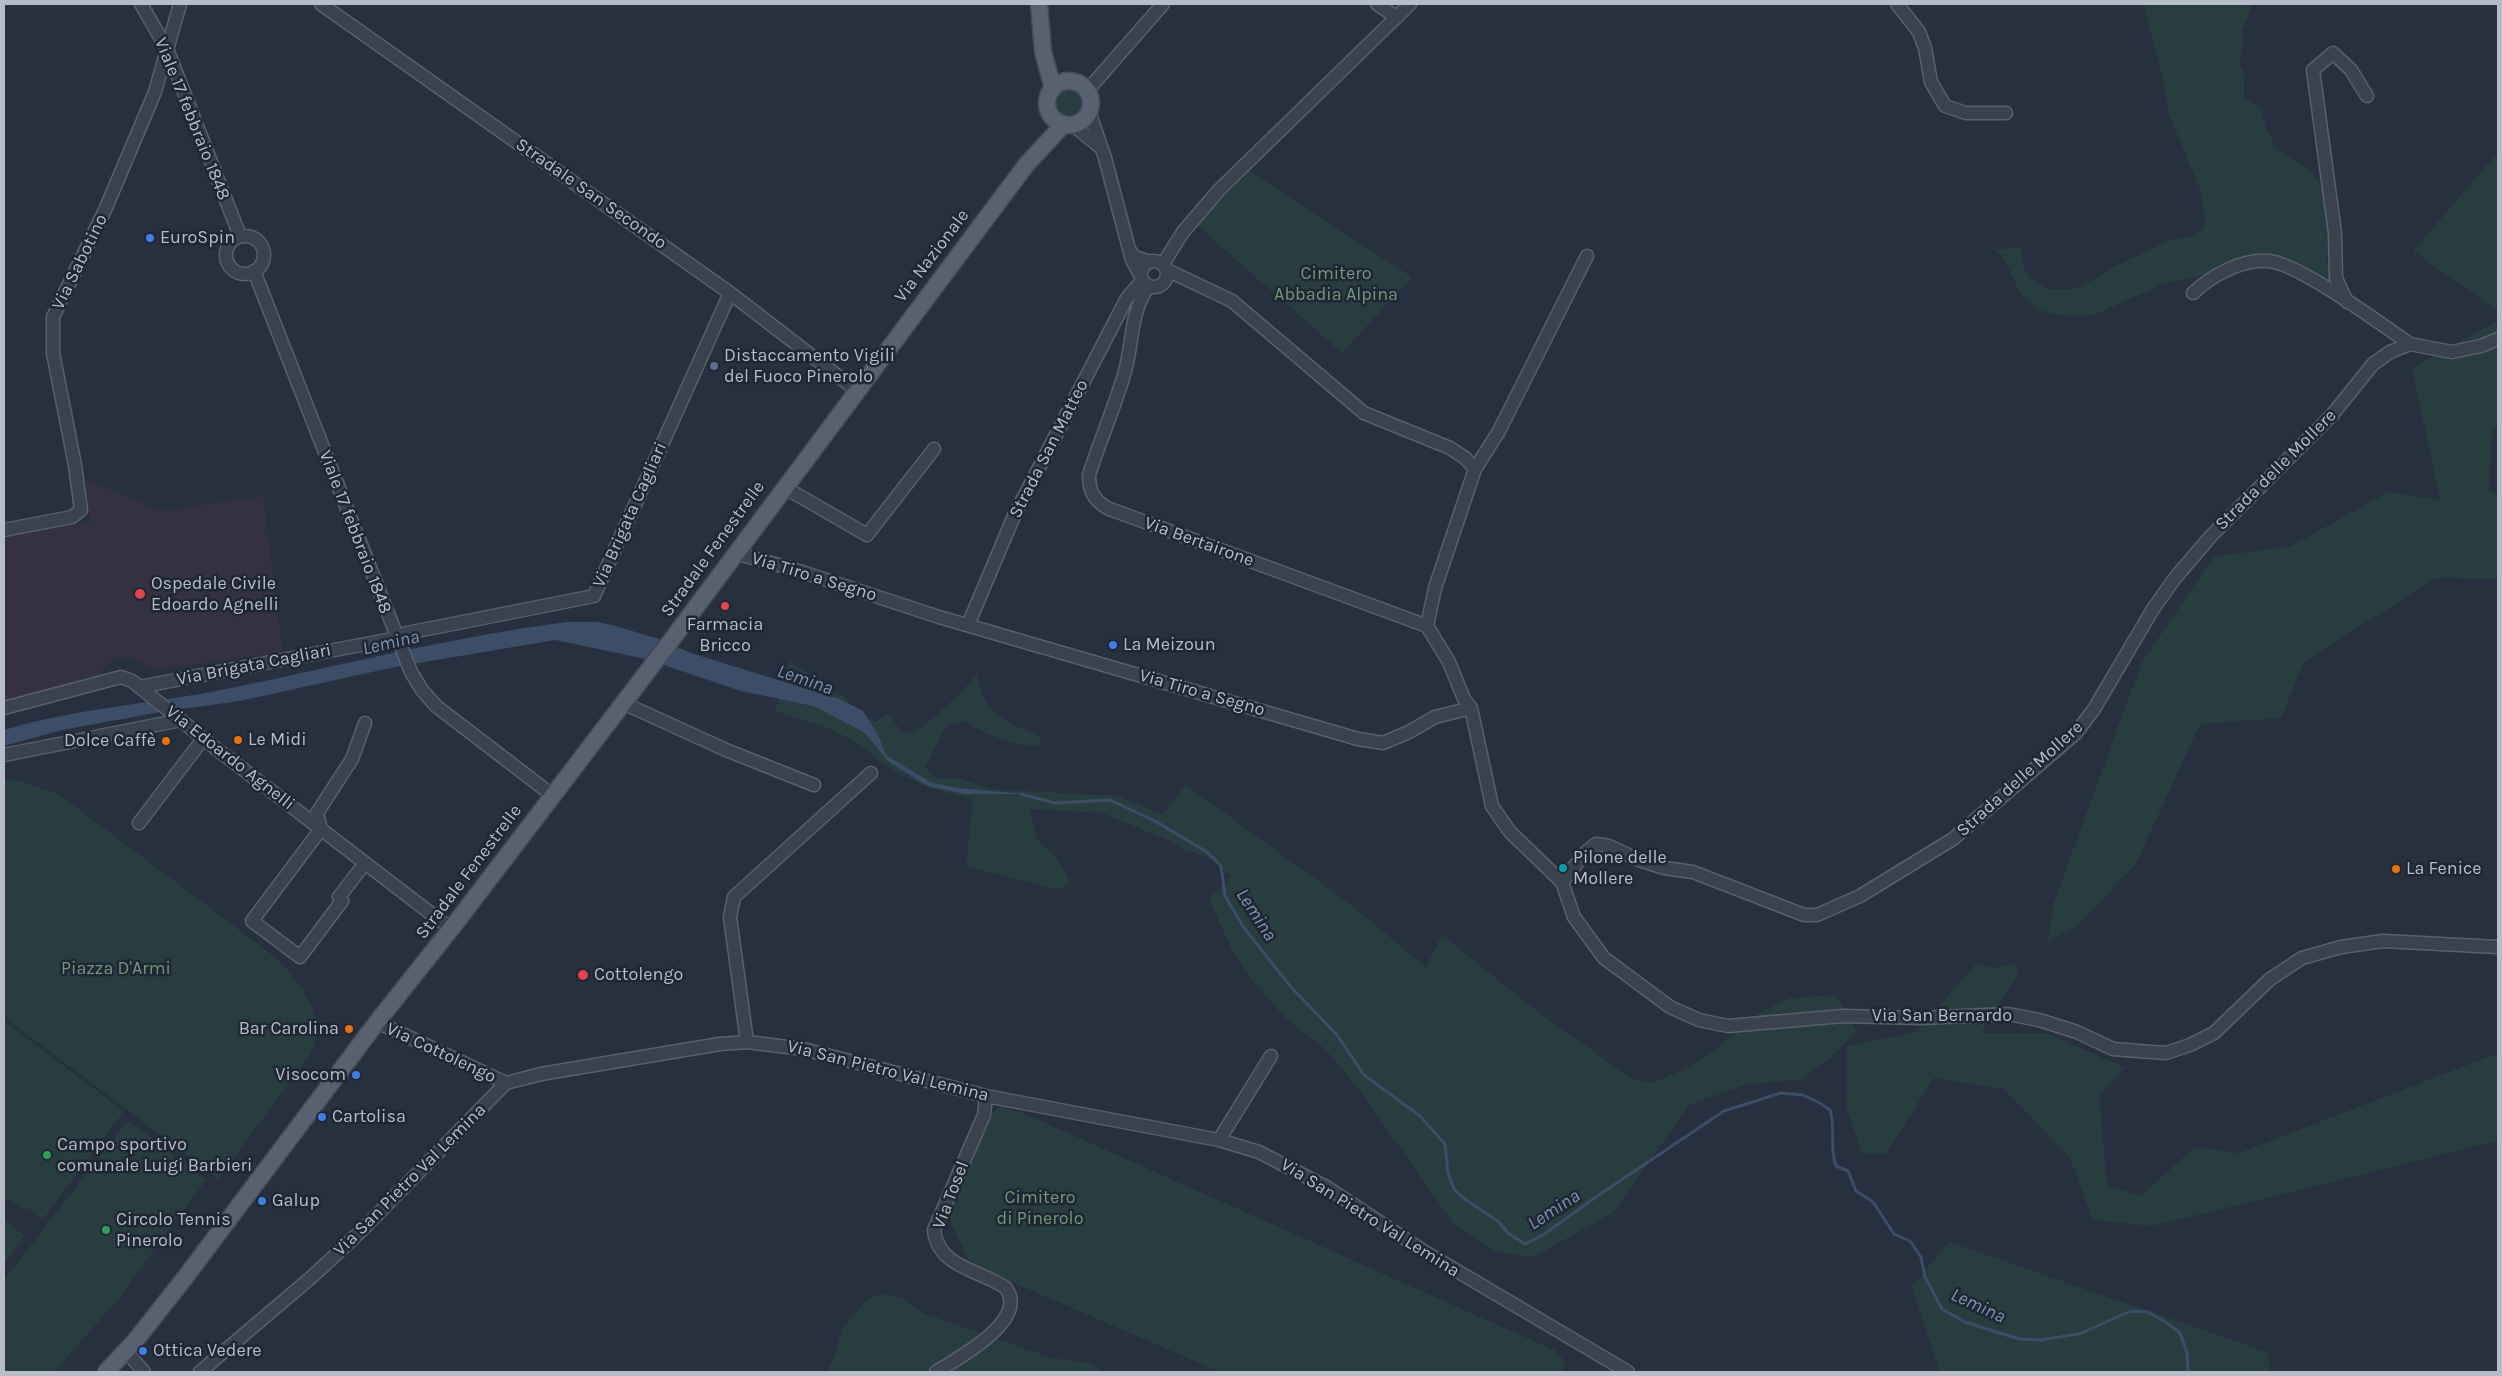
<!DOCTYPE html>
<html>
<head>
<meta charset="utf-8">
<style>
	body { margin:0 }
	#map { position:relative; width:2502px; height:1376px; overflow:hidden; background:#26303f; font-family:Karla,sans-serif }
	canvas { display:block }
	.frame { position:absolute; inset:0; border:5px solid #b6bdc9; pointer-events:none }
</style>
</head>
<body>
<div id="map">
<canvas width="2502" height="1376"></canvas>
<div class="frame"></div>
</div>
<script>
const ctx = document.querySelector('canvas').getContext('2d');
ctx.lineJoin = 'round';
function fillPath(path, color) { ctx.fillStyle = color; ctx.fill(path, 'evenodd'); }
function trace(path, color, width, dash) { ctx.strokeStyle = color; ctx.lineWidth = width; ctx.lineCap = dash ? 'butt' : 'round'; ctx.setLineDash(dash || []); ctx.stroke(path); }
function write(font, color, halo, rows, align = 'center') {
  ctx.font = font + ' Karla,sans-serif'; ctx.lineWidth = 5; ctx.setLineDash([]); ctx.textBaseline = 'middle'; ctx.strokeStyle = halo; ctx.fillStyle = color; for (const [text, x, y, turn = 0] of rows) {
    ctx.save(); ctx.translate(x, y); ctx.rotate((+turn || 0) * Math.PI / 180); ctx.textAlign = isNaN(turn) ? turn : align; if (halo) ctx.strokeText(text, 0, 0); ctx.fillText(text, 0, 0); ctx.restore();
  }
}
fillPath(new Path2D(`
	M 86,479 L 162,511 L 263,496 L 283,652 L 155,670 L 128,657 L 110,661 L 101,674 L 4,702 L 4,536 L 90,522 Z`), '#343240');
fillPath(new Path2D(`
	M 2143,4 L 2251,4 L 2251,10 L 2242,31 L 2243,42 L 2240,65 L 2244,74 L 2244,96 L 2261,108 L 2266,128 L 2276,148 L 2310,170 L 2322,187 L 2328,218 L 2327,264 L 2334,287 L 2273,259 L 2161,285 L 2096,314 L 2075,317 L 2052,314 L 2040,310 L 2030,303 L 2020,292 L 2003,257 L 1993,249 L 2021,248 L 2025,270 L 2031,279 L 2049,289 L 2069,289 L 2079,288 L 2114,267 L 2170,240 L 2191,237 L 2200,232 L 2206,223 L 2201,192 L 2168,112 L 2163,79 Z
	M1054 103a15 15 0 1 1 30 0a15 15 0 1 1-30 0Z
	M 2498,152 L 2498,311 L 2413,251 Z
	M 1248,170 L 1412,277 L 1342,353 L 1198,226 Z
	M 2498,321 L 2498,423 L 2492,429 L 2489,492 L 2498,494 L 2498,579 L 2436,578 L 2304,662 L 2281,718 L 2200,724 L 2136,864 L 2077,926 L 2048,941 L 2053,905 L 2141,664 L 2213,557 L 2291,546 L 2388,492 L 2440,500 L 2412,368 Z
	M 789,661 L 815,677 L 825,688 L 843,695 L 860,716 L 876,722 L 889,713 C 894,720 899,732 907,733 C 921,736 966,686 977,675 C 981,703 995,717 1021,728 C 1029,732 1036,732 1041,739 L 1039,746 C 1013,746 985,734 963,721 L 946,726 L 925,767 L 935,777 L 945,779 L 959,778 L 990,789 L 1117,796 L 1163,814 L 1186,785 L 1346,901 L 1426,967 L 1442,935 L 1534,1009 L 1632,1079 L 1652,1083 L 1683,1070 L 1717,1048 L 1761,1012 L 1790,998 L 1836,995 L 1856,1031 L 1831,1058 L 1802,1079 L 1745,1085 L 1689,1105 L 1613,1213 L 1533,1257 L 1493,1251 L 1453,1223 L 1358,1088 L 1325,1049 L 1287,1020 L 1246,973 L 1231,948 L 1209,899 L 1231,877 L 1215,860 L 1184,850 L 1166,839 L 1102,813 L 1030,809 L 1037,839 L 1057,858 L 1070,882 L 1057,890 L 966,866 L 973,799 C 952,794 933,790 914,781 C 885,768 862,744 833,730 C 814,721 794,720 775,710 Z
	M 4,779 L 17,780 L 60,795 L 275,957 C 301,983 330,1018 310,1055 L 218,1179 L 4,1017 Z
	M 2015,962 L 2018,974 L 1981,1033 L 2047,1033 L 2125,1068 L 2099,1094 L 2107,1185 L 2140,1196 L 2195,1147 L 2239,1153 L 2498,1053 L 2498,1141 L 2152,1226 L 2093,1220 L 2070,1158 L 2004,1089 L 1934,1078 L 1885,1155 L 1862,1153 L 1846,1107 L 1847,1046 L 1916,1032 L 1976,964 L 1996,968 Z
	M 4,1021 L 124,1111 L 43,1219 L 26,1207 L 24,1210 L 7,1199 L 4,1204 Z
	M 1000,1107 L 1008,1108 L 1030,1116 L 1556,1351 L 1565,1362 L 1562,1372 L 1220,1372 L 970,1264 L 947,1213 L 994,1111 Z
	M 128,1120 L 206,1180 L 116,1302 L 54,1372 L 5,1372 L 4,1280 Z
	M 4,1220 L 25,1236 L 4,1264 Z
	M 1949,1242 L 2267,1352 L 2270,1372 L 1939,1372 L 1912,1286 Z
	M 885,1293 L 905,1300 L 923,1313 L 1052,1358 L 1093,1364 L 1103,1372 L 827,1372 L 836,1352 L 841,1330 L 866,1300 Z`), '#283d40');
fillPath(new Path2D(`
	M 567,622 L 598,622 L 615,626 L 656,638 L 691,653 L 839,699 L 863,711 L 877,733 L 886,755 L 930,782 L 957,788 L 1025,794 L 964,794 L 928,786 L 889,762 L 864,732 L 813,706 L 741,691 L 646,659 L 555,640 L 395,667 L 240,701 L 160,712 L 62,730 L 4,746 L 4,730 C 77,708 152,704 226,689 C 340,666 451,637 567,622 Z`), '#3c4d67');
trace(new Path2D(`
	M 1021,794 L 1055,803 L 1110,800 L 1155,821 L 1207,852 L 1221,866 L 1225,896 L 1244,928 L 1291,987 L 1337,1035 L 1364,1075 L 1420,1116 L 1445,1144 L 1448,1173 L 1454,1189 L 1462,1197 L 1499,1222 L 1508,1233 L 1525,1244 L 1543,1235 L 1596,1197 L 1724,1111 L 1781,1093 L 1803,1095 L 1818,1102 L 1830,1110 C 1836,1129 1829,1148 1836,1166 L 1848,1171 L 1856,1191 L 1873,1202 L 1894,1234 L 1910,1241 L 1921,1257 L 1925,1277 L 1942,1309 L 1965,1322 L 2019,1339 L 2040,1340 L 2079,1334 L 2131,1311 L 2148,1312 L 2167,1323 L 2180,1333 L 2187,1353 L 2188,1372`), '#3c4d67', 3);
const minor = new Path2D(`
	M 141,4 L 167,49 L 240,236
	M 321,4 L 730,293 L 856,390
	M 1377,4 L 1396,17
	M 1897,4 L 1919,32 L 1925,48 L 1931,82 L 1945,106 L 1966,113 L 2006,113
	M 1087,91 L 1163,4
	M 1089,111 L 1105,158 L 1129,249
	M 1073,125 L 1100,147
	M226 255a19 19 0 1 1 38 0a19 19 0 1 1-38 0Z
	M1141 274a13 13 0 1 1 26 0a13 13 0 1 1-26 0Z
	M 1163,264 L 1183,232 L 1219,190 L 1410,4
	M 1167,270 L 1232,301 L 1364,413 L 1450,448 L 1465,458 L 1475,469 L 1435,588 L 1427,626
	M 254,271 L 411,672 L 422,690 L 436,706 L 552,795
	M 1141,276 L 1132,260 L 1129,249 L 1134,257 L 1150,262
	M 1148,287 C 1128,317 1134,346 1123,378 C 1113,411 1099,443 1089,475 C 1089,491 1093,499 1107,508 L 1427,626 L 1449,662 L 1464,699 L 1471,708
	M 2193,293 C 2212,275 2242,259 2269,261 C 2300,264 2382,325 2410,344
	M 2347,302 L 2336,278 L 2335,233 L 2313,70 L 2333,53 L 2351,70 L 2367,96
	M 1475,469 L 1499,431 L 1587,256
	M 784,487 L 867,535 L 934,449
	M 4,530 L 72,517 L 81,510 L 75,465 L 53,353 L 53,317 L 105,210 L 155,92 L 180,4
	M 735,553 L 793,569 L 939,617 L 1358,739 L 1383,743 L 1409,732 L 1435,717 L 1471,708 L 1492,806 L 1510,832 L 1562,882
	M 968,625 L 1014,516 L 1127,298 L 1142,281
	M 139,687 L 387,640 L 407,633 L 594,596 L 730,293
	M 623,703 L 726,750 L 814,785
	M 4,708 L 121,677 L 132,681 L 214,747 L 451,929
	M 365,723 L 352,759 L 317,813 L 321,829 L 252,921 L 300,957 L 342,901 L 339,897 L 365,863
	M 4,755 L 181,720
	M 139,823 L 203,739
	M 1562,882 L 1586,852 L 1596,844 L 1609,846 L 1639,860 L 1664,868 L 1693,872 L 1804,915 L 1817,915 L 1860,896 L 1953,839 L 2076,733 L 2094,709 L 2153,609 L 2175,578 L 2211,536 L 2332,415 L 2373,364 L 2390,352 L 2410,344 L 2452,352 L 2481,346 L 2498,339
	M 1562,882 L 1574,917 L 1604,958 L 1670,1007 L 1699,1020 L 1728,1026 L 1843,1016 L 1920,1018 L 2008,1014 L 2039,1020 L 2077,1032 L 2113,1049 L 2166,1053 L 2190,1045 L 2214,1033 L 2269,980 L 2302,958 L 2341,947 L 2383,941 L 2498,947
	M 377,1022 L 506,1083
	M 747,1042 L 730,917 L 734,897 L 871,773
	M 1219,1140 L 1271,1056
	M 126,1351 L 144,1372
	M 200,1372 L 314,1275 L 361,1231 L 506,1083 L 541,1074 L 660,1054 L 720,1044 L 747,1042 L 803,1049 L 986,1096 L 1219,1140 L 1259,1152 L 1328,1188 L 1425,1252 L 1628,1372
	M 936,1372 C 958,1358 1029,1321 1006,1288 C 981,1270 938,1268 934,1230 L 984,1115 L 986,1096`);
const major = new Path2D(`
	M 1039,4 L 1043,51 L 1053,89
	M1047 103a22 22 0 1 1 44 0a22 22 0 1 1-44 0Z
	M 106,1372 L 135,1341 L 184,1279 L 377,1022 L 458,920 L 673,638 L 1026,165 L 1064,124`);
trace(minor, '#58606c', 15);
trace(major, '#434b58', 19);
trace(minor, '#3a424f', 12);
trace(major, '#58616f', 16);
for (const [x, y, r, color] of [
	[150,238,5,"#3f7fe0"],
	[714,366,5,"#5c6f8a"],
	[140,594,6,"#e0444e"],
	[725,606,5,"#e0444e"],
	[1113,645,5,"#3f7fe0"],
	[238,740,5,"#e8710a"],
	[166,741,5,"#e8710a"],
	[1563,868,5,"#0f9aa8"],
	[2396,869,5,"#e8710a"],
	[583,975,6,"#e0444e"],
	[349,1029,5,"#e8710a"],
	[356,1075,5,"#3f7fe0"],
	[322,1117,5,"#3f7fe0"],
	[47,1155,5,"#2e9e5b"],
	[262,1201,5,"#3f7fe0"],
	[106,1230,5,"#2e9e5b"],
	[143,1351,5,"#3f7fe0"]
]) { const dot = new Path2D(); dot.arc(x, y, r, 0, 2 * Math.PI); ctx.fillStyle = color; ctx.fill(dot); trace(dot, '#1f2734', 2); }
write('18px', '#b6bdc9', '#1f2734', [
	["Viale 17 febbraio 1848",192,119,68],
	["Stradale San Secondo",591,194,35],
	["Via Nazionale",932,256,-53],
	["Via Sabotino",80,262,-64],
	["Strada San Matteo",1049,449,-63],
	["Strada delle Mollere",2276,470,-45],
	["Via Brigata Cagliari",630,515,-66],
	["Viale 17 febbraio 1848",355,532,69],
	["Via Bertairone",1199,542,20],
	["Stradale Fenestrelle",713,549,-54],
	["Via Tiro a Segno",814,577,17],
	["Via Brigata Cagliari",254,665,-11],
	["Via Tiro a Segno",1202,693,16],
	["Via Edoardo Agnelli",230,758,38],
	["Strada delle Mollere",2020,779,-42],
	["Stradale Fenestrelle",469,872,-53],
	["Via San Bernardo",1942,1016],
	["Via Cottolengo",441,1053,25],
	["Via San Pietro Val Lemina",888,1071,14],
	["Via San Pietro Val Lemina",410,1180,-45],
	["Via Tosel",951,1195,-69],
	["Via San Pietro Val Lemina",1370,1218,32]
]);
write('18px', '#b6bdc9', '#1f2734', [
	["EuroSpin",160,238],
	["Distaccamento Vigili",724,356],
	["del Fuoco Pinerolo",724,377],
	["Ospedale Civile",151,584],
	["Edoardo Agnelli",151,605],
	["Farmacia",725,625,"center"],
	["Bricco",725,646,"center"],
	["La Meizoun",1123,645],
	["Le Midi",248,740],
	["Dolce Caffè",156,741,"right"],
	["Pilone delle",1573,858],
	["Mollere",1573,879],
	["La Fenice",2406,869],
	["Cottolengo",594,975],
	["Bar Carolina",339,1029,"right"],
	["Visocom",346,1075,"right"],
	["Cartolisa",332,1117],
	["Campo sportivo",57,1145],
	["comunale Luigi Barbieri",57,1166],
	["Galup",272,1201],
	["Circolo Tennis",116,1220],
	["Pinerolo",116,1241],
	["Ottica Vedere",153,1351]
], 'left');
write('18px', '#6f9979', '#1f2734', [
	["Cimitero",1336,274],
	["Abbadia Alpina",1336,295],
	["Piazza D'Armi",116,969],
	["Cimitero",1040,1198],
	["di Pinerolo",1040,1219]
]);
write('italic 19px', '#7f93b0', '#1f2734', [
	["Lemina",391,643,-13],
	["Lemina",805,680,19],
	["Lemina",1256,915,57],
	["Lemina",1554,1210,-33],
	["Lemina",1978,1306,25]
]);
</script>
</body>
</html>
